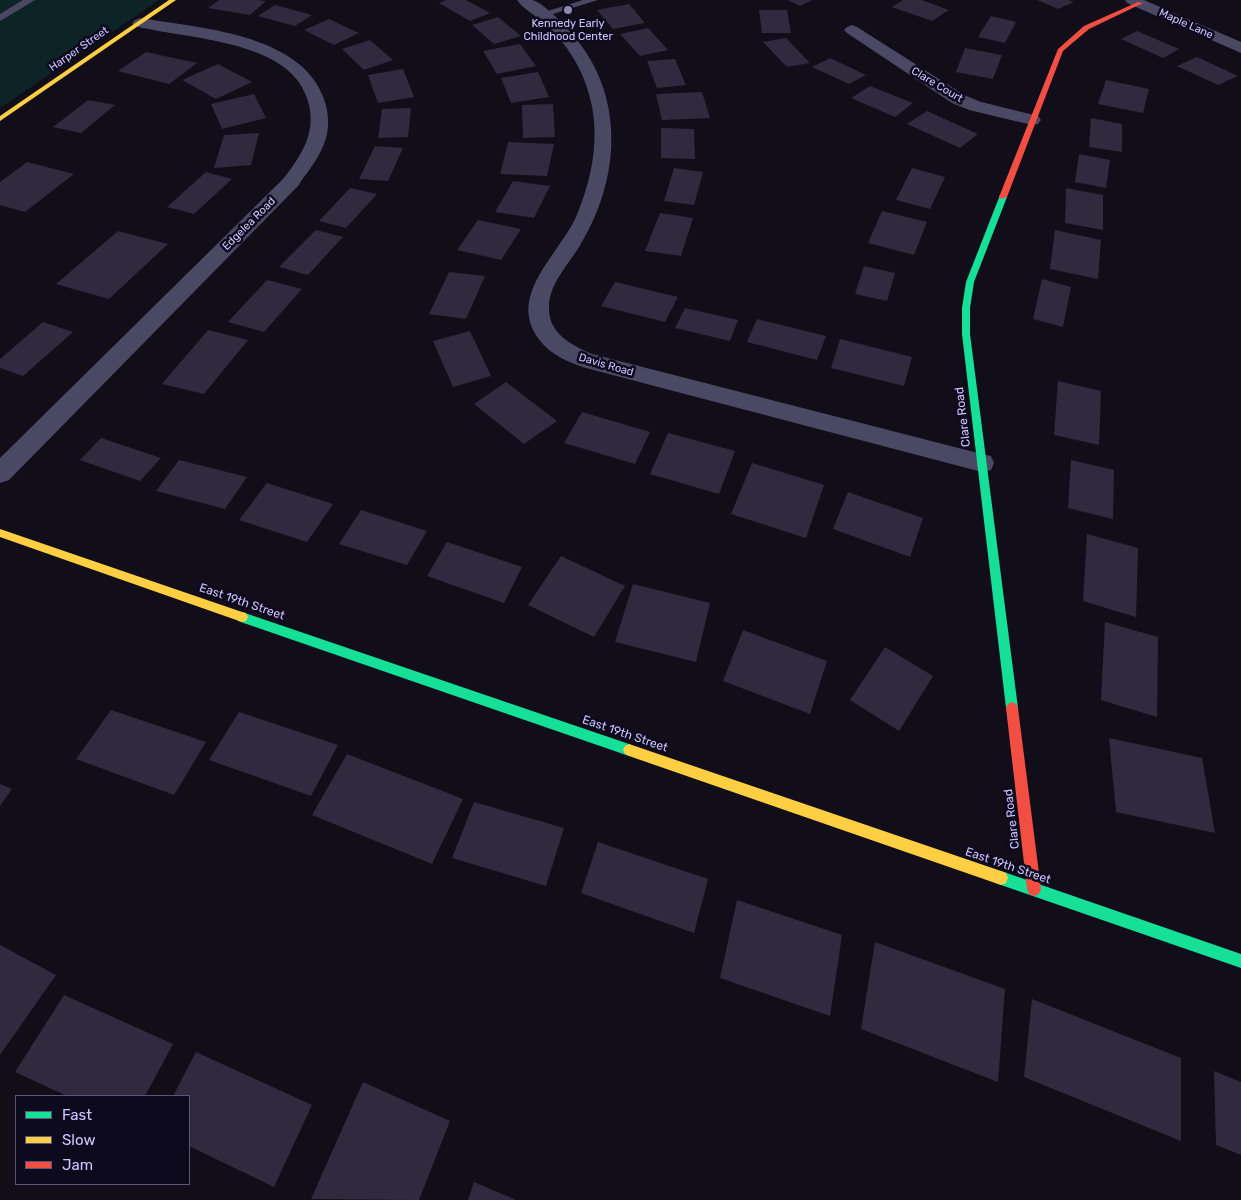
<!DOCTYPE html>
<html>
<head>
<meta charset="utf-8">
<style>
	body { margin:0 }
	#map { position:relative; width:1241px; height:1200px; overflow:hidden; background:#110e1a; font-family:Rubik,sans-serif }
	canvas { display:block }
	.legend { position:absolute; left:15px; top:1095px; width:175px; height:90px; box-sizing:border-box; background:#0e0a1e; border:1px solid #5c5578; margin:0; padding:6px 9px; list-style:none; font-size:15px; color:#d0c6ff }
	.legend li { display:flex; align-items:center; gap:10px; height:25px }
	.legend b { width:25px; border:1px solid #5c5578 }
</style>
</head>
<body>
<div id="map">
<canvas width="1241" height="1200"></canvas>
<ul class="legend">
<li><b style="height:6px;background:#16e098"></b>Fast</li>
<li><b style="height:6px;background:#ffcf43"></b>Slow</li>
<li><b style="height:6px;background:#f24e42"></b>Jam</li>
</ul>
</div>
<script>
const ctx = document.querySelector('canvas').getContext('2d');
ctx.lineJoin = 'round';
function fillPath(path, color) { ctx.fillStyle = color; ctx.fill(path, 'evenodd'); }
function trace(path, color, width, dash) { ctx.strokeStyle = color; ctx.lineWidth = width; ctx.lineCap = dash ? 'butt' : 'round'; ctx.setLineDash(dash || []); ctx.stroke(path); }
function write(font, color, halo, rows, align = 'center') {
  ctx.font = font + ' Rubik,sans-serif'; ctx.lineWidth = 5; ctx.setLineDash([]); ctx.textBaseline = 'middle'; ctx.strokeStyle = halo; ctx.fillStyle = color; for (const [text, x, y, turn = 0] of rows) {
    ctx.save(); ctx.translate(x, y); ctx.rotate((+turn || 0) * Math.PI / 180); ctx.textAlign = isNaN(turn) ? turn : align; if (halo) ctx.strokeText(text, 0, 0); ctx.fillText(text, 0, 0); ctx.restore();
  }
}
fillPath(new Path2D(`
	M 0,0 L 159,0 L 0,108 Z`), '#0d2426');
fillPath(new Path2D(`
	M 219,0 L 257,0 L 266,1 L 250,15 L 208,8 Z
	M 447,0 L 466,0 L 490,13 L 470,21 L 439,3 Z
	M 787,0 L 813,0 L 800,6 Z
	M 903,0 L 922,0 L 949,10 L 932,21 L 892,7 Z
	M 1037,0 L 1068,0 L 1074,2 L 1058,9 Z
	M 629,4 L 645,23 L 613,29 L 597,10 Z
	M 275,5 L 312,15 L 295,26 L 258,16 Z
	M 759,10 L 787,10 L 791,33 L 762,33 Z
	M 991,16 L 1016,22 L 1005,43 L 978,37 Z
	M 498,17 L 521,36 L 494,44 L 472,25 Z
	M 329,19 L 359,33 L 334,45 L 304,30 Z
	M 648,28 L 668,50 L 640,56 L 620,34 Z
	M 1137,31 L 1179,49 L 1163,58 L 1121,39 Z
	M 786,38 L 810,63 L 787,67 L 763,42 Z
	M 370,40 L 393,60 L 364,70 L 342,49 Z
	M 520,44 L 536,66 L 497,74 L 483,51 Z
	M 965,48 L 1002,55 L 993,79 L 956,72 Z
	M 146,52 L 197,63 L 169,84 L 118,71 Z
	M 1197,57 L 1238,76 L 1218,85 L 1177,66 Z
	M 830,58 L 866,75 L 849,84 L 812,67 Z
	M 675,59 L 686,85 L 657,88 L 647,61 Z
	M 218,64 L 252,82 L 216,99 L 182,80 Z
	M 403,69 L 414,97 L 378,103 L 368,75 Z
	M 538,72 L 549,97 L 511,103 L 501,78 Z
	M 1106,80 L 1149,89 L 1143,113 L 1098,104 Z
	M 870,86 L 913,103 L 895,117 L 851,98 Z
	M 702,92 L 710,118 L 662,120 L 656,94 Z
	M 254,94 L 266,118 L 222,129 L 211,104 Z
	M 88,100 L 115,105 L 81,133 L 53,127 Z
	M 553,104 L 555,137 L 523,138 L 522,105 Z
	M 411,108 L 408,137 L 378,138 L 382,109 Z
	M 927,111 L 978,134 L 960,148 L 907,124 Z
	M 1091,118 L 1122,124 L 1122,152 L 1089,147 Z
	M 661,128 L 694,129 L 695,159 L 661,158 Z
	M 259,133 L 251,165 L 214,168 L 224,135 Z
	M 508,142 L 554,144 L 547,176 L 500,174 Z
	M 375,146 L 403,148 L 388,181 L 359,179 Z
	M 1079,154 L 1110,160 L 1106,188 L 1075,182 Z
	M 27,162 L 74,174 L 25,212 L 0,205 L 0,182 Z
	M 674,168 L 703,172 L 694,205 L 664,201 Z
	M 912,168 L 945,177 L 930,209 L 896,200 Z
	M 206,172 L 232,179 L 194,214 L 167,207 Z
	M 513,181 L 550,186 L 534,218 L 495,212 Z
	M 350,188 L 377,194 L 346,228 L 319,221 Z
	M 1066,188 L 1103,195 L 1103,230 L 1065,223 Z
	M 882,211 L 927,222 L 914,255 L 868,243 Z
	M 660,213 L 693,218 L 681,256 L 645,251 Z
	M 478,220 L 521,229 L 501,260 L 457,250 Z
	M 316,230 L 343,237 L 308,275 L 279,267 Z
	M 1055,230 L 1101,240 L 1098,279 L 1050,269 Z
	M 118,231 L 168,244 L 109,299 L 56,284 Z
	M 864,266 L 895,273 L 887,301 L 855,294 Z
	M 449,272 L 485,276 L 466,319 L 429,314 Z
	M 1042,279 L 1071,287 L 1063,327 L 1033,319 Z
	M 267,280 L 302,289 L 264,332 L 228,322 Z
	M 615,282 L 678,297 L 665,322 L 601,306 Z
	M 685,308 L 738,320 L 730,341 L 675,328 Z
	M 757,319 L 826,336 L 817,360 L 747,342 Z
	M 43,322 L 73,332 L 23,376 L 0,368 L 0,359 Z
	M 208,330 L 248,340 L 204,394 L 162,384 Z
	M 470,331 L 491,376 L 453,387 L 433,341 Z
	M 840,339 L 912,357 L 904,386 L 831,368 Z
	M 1058,381 L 1101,391 L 1099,445 L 1054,435 Z
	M 506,382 L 557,421 L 524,444 L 474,404 Z
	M 582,412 L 650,432 L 635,464 L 564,443 Z
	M 668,433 L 735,451 L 719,494 L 650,474 Z
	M 101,438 L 161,458 L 140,481 L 80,460 Z
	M 179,460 L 247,477 L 225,509 L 156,491 Z
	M 1071,460 L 1114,470 L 1113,519 L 1068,508 Z
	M 752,463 L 824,485 L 806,538 L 731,514 Z
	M 267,483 L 333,504 L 307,542 L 239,520 Z
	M 848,492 L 923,518 L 910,557 L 833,529 Z
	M 361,510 L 427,531 L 407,565 L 339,544 Z
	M 1087,534 L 1138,548 L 1136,617 L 1083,601 Z
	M 447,542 L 522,567 L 504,603 L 427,576 Z
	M 561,556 L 625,586 L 594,637 L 528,605 Z
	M 633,584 L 710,603 L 696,662 L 615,642 Z
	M 1105,622 L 1158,637 L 1157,717 L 1101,700 Z
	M 743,630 L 827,661 L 810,714 L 723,681 Z
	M 885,647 L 933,676 L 899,731 L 850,700 Z
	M 111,710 L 206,742 L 174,795 L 76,759 Z
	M 239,712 L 338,745 L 311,796 L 209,760 Z
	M 1109,738 L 1202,758 L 1215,833 L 1116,812 Z
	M 347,754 L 463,799 L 432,864 L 312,815 Z
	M 0,784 L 12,789 L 0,806 Z
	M 474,802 L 564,828 L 546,886 L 452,858 Z
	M 598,842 L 708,879 L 694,933 L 581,893 Z
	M 737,900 L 842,935 L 830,1016 L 720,978 Z
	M 875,942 L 1005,989 L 998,1082 L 861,1029 Z
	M 0,945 L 56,975 L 0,1055 Z
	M 64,995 L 173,1044 L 145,1096 L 67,1096 L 15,1072 Z
	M 1032,999 L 1181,1058 L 1181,1141 L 1024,1077 Z
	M 196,1052 L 312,1105 L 274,1187 L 189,1146 L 189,1096 L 173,1096 Z
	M 1214,1071 L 1241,1082 L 1241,1155 L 1216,1145 Z
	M 363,1082 L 450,1121 L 419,1200 L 311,1199 Z
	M 474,1182 L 516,1200 L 468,1200 Z`), '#2f2a3d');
fillPath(new Path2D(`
	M 23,0 L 35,0 L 0,21 L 0,14 Z
	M 583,0 L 598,0 L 543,17 L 538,14 Z`), '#4b4863');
fillPath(new Path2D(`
	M 517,0 C 522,0 527,0 532,0 C 544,2 569,30 577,40 C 626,101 619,183 579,247 C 568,265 549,284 549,307 C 548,333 571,345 592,354 L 982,454 L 991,456 L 994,463 L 991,470 L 982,472 L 586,368 C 567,362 547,353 536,335 C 510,293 559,254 576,217 C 591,182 600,140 591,102 C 584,70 567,43 543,22 C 535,15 523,9 517,0 Z
	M 1125,0 L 1144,0 L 1241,42 L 1241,53 L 1127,3 Z
	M 140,18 C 198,28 301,33 324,99 C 329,113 330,130 324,144 C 318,160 307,172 298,186 L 9,480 L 0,483 L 0,458 L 284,178 C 303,153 318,130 307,98 C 288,39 184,39 135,26 L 132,23 L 135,20 Z
	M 852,25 L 857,27 L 964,95 L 981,102 L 1038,116 L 1041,120 L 1038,124 L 1032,125 L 969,110 L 952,103 L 847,33 L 844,30 L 847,27 Z`), '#4b4863');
fillPath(new Path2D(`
	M 1000,195 L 1007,197 L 974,282 L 970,308 L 970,334 L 1018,708 L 1016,712 L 1012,714 L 1008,712 L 1006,708 L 962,334 L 962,308 L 966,282 Z
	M 242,612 L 629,744 L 633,746 L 635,750 L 633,754 L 629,756 L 238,621 L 236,617 L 238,613 Z
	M 1001,871 L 1241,954 L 1241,968 L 1001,885 L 996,883 L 994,878 L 996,873 Z`), '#16e098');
fillPath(new Path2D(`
	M 169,0 L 176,0 L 0,121 L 0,116 Z
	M 0,529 L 242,612 L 246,613 L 248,617 L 246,621 L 242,622 L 0,537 Z
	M 629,744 L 1001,871 L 1006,873 L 1008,878 L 1006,883 L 1001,885 L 629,756 L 625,754 L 623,750 L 625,746 Z`), '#ffcf43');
fillPath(new Path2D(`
	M 1138,2 L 1143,3 L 1089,29 L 1063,51 L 1007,197 L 1000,199 L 999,197 L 1058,49 L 1084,26 Z
	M 1012,702 L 1016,704 L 1018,708 L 1041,889 L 1039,894 L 1034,896 L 1029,894 L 1027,889 L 1006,708 L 1008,704 Z`), '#f24e42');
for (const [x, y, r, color] of [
	[568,10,5,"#8d86af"]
]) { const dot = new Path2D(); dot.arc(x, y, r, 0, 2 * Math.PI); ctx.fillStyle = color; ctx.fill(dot); trace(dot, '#0e0a1e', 2); }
write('11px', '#d0c6ff', '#0e0a1e', [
	["Kennedy Early",568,24],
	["Childhood Center",568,37]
]);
write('11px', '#d0c6ff', '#0e0a1e', [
	["Maple Lane",1186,24,24],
	["Harper Street",79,49,-35],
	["Clare Court",937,85,31],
	["Edgelea Road",249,224,-45],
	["Davis Road",606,365,16]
]);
write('12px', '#d0c6ff', '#0e0a1e', [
	["Clare Road",963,417,-97],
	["East 19th Street",242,602,19],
	["East 19th Street",625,734,19],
	["Clare Road",1012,819,-97],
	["East 19th Street",1008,866,19]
]);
</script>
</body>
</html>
